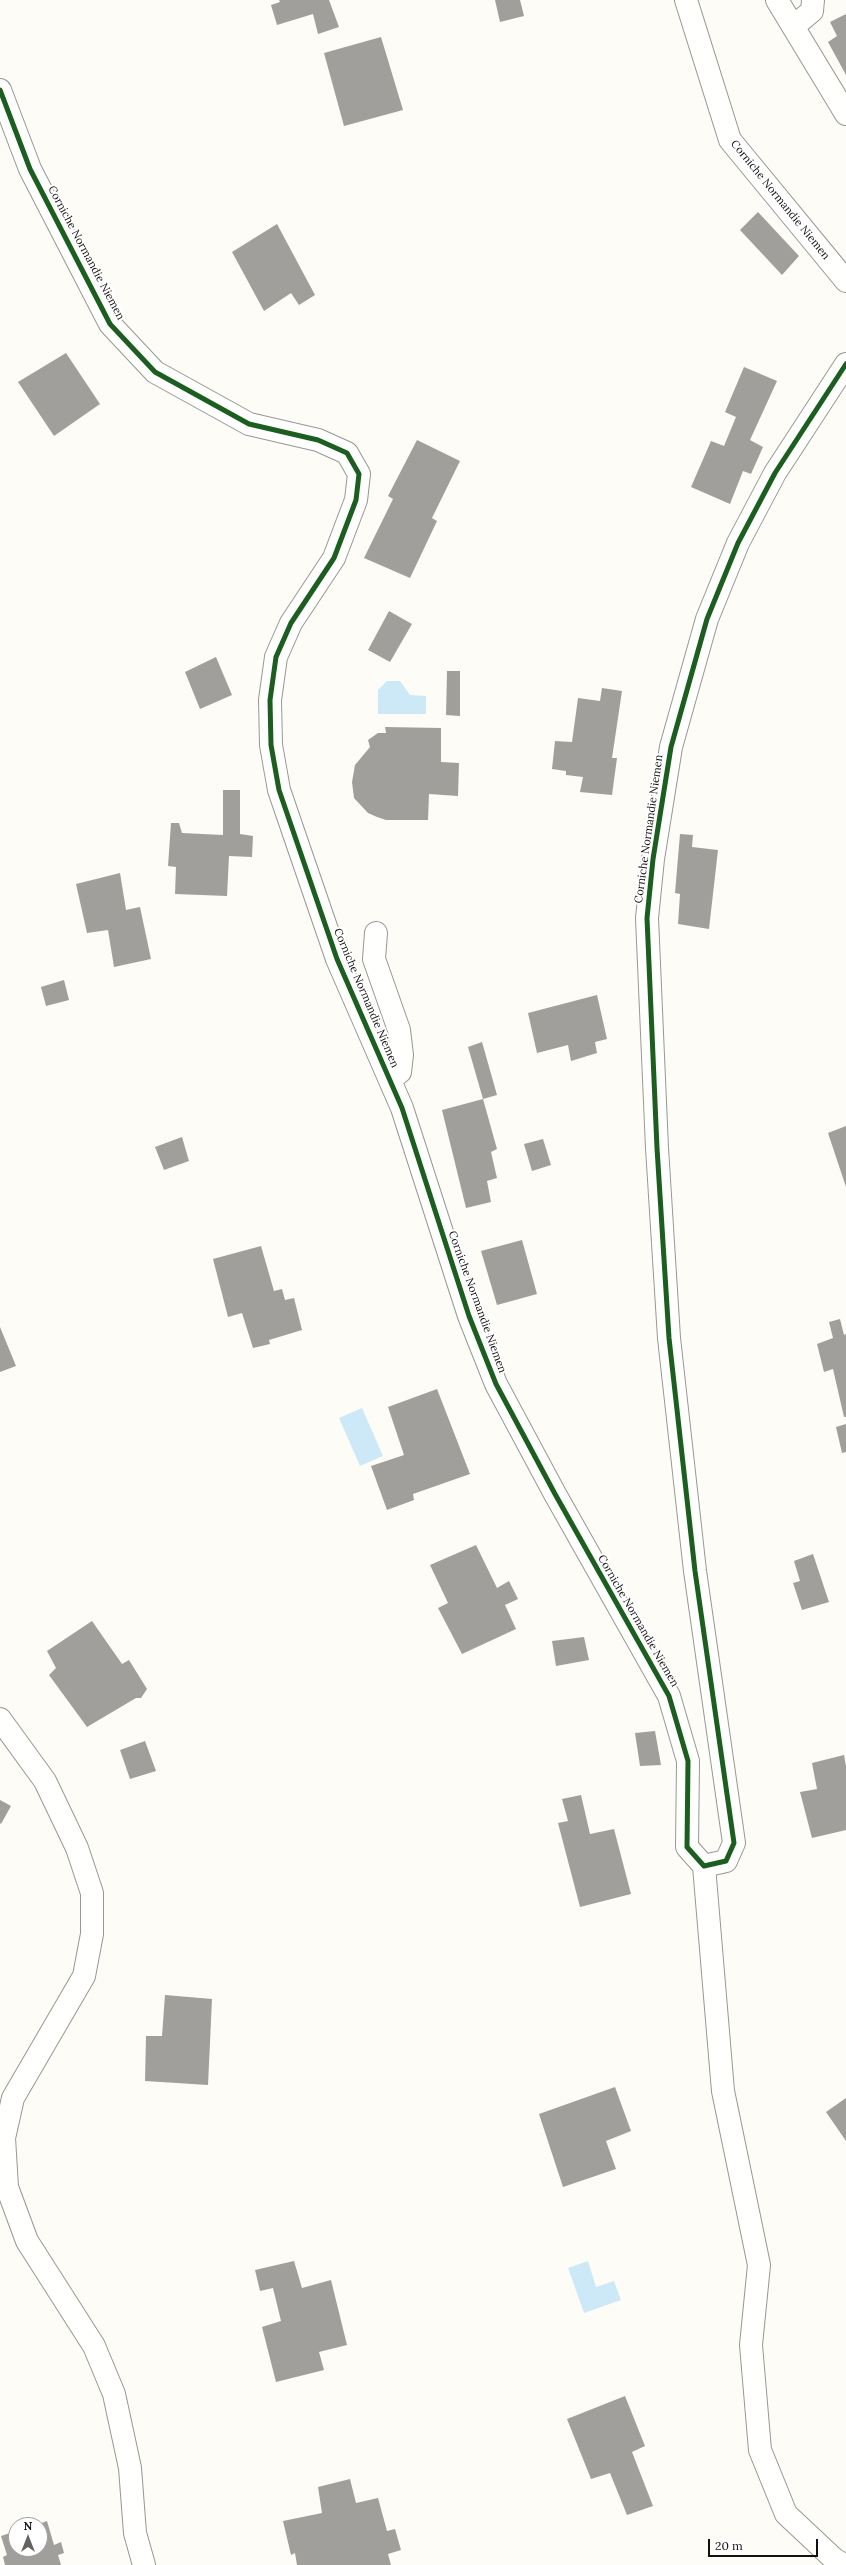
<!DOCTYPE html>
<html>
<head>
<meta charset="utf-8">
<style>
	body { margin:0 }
	#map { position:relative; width:846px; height:2565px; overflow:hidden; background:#fdfcf7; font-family:Lora,serif }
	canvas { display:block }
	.north { position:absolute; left:8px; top:2517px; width:40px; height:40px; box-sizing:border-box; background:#fff; border:1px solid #a0a0a0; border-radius:50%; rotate:0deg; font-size:11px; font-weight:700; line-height:16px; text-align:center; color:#111 }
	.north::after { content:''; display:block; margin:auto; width:14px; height:18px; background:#646362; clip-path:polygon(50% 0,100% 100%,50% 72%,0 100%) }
	.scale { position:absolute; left:708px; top:2539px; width:110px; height:18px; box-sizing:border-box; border:2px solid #111; border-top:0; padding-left:5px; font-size:12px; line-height:14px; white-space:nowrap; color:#111; -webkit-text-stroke:3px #fff; paint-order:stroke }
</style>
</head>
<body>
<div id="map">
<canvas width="846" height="2565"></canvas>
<div class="north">N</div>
<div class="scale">20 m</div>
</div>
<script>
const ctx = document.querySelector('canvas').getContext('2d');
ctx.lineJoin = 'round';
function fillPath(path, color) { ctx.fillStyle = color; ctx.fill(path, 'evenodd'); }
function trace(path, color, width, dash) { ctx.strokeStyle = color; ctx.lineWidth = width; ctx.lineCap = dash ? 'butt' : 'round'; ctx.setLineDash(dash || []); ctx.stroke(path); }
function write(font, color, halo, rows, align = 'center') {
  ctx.font = font + ' Lora,serif'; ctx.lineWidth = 4; ctx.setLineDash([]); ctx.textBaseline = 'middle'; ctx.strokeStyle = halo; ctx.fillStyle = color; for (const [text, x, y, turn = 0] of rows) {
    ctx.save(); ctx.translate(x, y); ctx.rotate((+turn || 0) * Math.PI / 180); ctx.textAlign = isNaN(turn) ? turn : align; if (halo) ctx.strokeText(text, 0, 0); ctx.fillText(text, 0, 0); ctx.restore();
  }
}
fillPath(new Path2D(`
	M 387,681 L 400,681 L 410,695 L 426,696 L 426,714 L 378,714 L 378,690 Z
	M 362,1408 L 383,1456 L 360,1466 L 339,1418 Z
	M 588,2261 L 596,2287 L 614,2281 L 621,2300 L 584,2313 L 568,2268 Z`), '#cde8f7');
fillPath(new Path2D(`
	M 279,0 L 329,0 L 339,27 L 318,34 L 313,14 L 277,25 L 271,5 L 280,2 Z
	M 495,0 L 520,0 L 524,16 L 500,22 Z
	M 846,14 L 846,75 L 828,42 L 837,36 L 830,22 Z
	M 381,37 L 403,110 L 344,126 L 324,53 Z
	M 758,212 L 799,256 L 782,275 L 740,230 Z
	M 277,224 L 315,295 L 299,305 L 291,293 L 264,311 L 232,252 Z
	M 66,353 L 100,404 L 54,436 L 18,382 Z
	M 744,367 L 777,381 L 750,440 L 763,447 L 751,474 L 743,471 L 730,504 L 691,487 L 711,441 L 724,446 L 736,417 L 725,412 Z
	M 417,440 L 460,461 L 432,518 L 437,521 L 410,578 L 364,558 L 393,499 L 388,496 Z
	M 389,611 L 412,624 L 390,662 L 368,650 Z
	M 216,657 L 232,695 L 200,709 L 185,672 Z
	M 447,671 L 460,671 L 460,716 L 446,715 Z
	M 602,688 L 622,691 L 612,758 L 617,758 L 612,795 L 580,792 L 583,777 L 566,775 L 566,771 L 552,769 L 555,741 L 572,742 L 578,698 L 600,701 Z
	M 385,727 L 441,728 L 441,762 L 459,763 L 458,796 L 429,794 L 428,820 L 386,820 L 377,817 L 368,813 L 354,798 L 352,782 L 355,765 L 370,747 L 368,740 L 378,733 L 386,733 Z
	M 223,790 L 240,790 L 240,834 L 253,836 L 252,857 L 229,856 L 227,896 L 175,894 L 176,867 L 168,866 L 171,823 L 179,823 L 182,833 L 223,835 Z
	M 680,834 L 693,835 L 692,847 L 718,850 L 709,929 L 678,924 L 680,894 L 675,893 Z
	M 120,873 L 126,910 L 140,907 L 151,959 L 114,967 L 108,930 L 87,933 L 76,884 Z
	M 64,980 L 69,1000 L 46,1006 L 41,987 Z
	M 597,995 L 607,1039 L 595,1042 L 597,1053 L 571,1061 L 568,1045 L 537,1053 L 528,1013 Z
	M 482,1042 L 497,1095 L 483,1099 L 468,1047 Z
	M 483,1099 L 497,1149 L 491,1152 L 497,1178 L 487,1181 L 491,1202 L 466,1208 L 442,1110 Z
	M 846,1126 L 846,1187 L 828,1133 Z
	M 182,1137 L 189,1161 L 164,1170 L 155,1147 Z
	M 543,1139 L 551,1165 L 532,1171 L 524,1144 Z
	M 522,1240 L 537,1294 L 497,1305 L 481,1251 Z
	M 261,1246 L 274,1291 L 282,1289 L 285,1300 L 294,1298 L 302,1330 L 269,1340 L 270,1344 L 253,1348 L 242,1313 L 228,1317 L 213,1259 Z
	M 840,1319 L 844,1335 L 846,1334 L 846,1417 L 844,1417 L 833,1369 L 824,1372 L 817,1344 L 833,1338 L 829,1322 Z
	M 0,1327 L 16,1366 L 0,1372 Z
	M 437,1389 L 470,1474 L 413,1494 L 414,1500 L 387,1510 L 371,1466 L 404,1455 L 388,1407 Z
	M 846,1424 L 846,1452 L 842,1453 L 836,1427 Z
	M 476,1545 L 497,1588 L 509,1581 L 518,1599 L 505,1605 L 516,1629 L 462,1654 L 438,1608 L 448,1603 L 430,1565 Z
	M 813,1554 L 829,1602 L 802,1610 L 793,1583 L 800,1581 L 794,1561 Z
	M 92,1621 L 122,1664 L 129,1660 L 147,1689 L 141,1698 L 136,1698 L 87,1727 L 49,1675 L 56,1668 L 47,1651 Z
	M 584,1637 L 589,1660 L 556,1666 L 552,1641 Z
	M 655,1731 L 661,1765 L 640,1766 L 635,1733 Z
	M 145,1741 L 156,1771 L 130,1779 L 120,1750 Z
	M 844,1755 L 846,1766 L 846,1830 L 812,1838 L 800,1792 L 817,1789 L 812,1763 Z
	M 581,1795 L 590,1834 L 614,1829 L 631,1894 L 580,1907 L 558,1823 L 568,1821 L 562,1799 Z
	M 0,1800 L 11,1806 L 1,1824 L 0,1823 Z
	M 165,1995 L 212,1999 L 208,2085 L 145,2081 L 146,2036 L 162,2036 Z
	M 615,2087 L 631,2131 L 606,2141 L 616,2169 L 563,2187 L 539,2114 Z
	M 846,2098 L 846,2141 L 826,2112 Z
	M 294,2261 L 302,2288 L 331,2280 L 347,2345 L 319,2352 L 324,2370 L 276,2382 L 262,2327 L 281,2321 L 273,2288 L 260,2291 L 255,2270 Z
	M 625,2396 L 645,2446 L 632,2452 L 653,2506 L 627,2515 L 610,2473 L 591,2479 L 567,2419 Z
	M 350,2479 L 356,2503 L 378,2498 L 387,2531 L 395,2529 L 401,2550 L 388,2554 L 391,2565 L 297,2565 L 295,2553 L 291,2555 L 283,2521 L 322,2513 L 318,2487 Z
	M 47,2521 L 54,2545 L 61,2542 L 64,2553 L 58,2555 L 61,2565 L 5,2565 L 3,2557 L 7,2555 L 1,2536 L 16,2531 L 16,2549 L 40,2549 L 40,2525 L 36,2525 Z`), '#a19f9c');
const minor = new Path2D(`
	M 686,0 L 730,140 L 846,281
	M 777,0 L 846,114
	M 794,26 L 812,11 L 813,0
	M 0,90 L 30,169 L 110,324 L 155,372 L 249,424 L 318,440 L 347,453 L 359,474 L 356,500 L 334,558 L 291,623 L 276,657 L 270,700 L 271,745 L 279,790 L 337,959 L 402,1108 L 469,1316 L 496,1384 L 555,1494 L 669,1696 L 688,1761 L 687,1847 L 704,1866 L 726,1861 L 734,1843 L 695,1571 L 669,1338 L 657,1148 L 647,918 L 653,859 L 671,747 L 707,619 L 738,543 L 775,473 L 846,364
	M 376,933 L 374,959 L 399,1030 L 402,1055 L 400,1072 L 390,1080
	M 0,1719 L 45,1781 L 77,1848 L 92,1893 L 92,1934 L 84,1976 L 13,2098 L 4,2138 L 7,2187 L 27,2241 L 94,2346 L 114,2394 L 130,2468 L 135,2533 L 144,2565
	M 704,1866 L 723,2091 L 759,2265 L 751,2345 L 760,2450 L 786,2514 L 834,2559 L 844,2565`);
trace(minor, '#979795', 24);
trace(minor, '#fffffe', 22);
trace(new Path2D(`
	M 0,90 L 30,169 L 110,324 L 155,372 L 249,424 L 318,440 L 347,453 L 359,474 L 356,500 L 334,558 L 291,623 L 276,657 L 270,700 L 271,745 L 279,790 L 337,959 L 402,1108 L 469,1316 L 496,1384 L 555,1494 L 669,1696 L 688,1761 L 687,1847 L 704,1866 L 726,1861 L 734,1843 L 695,1571 L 669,1338 L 657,1148 L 647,918 L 653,859 L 671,747 L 707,619 L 738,543 L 775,473 L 846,364`), '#1b5e20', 5);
write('11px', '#111', '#fff', [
	["Corniche Normandie Niemen",780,200,51],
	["Corniche Normandie Niemen",86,253,62],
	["Corniche Normandie Niemen",649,829,-82],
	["Corniche Normandie Niemen",366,998,67],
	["Corniche Normandie Niemen",477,1302,70],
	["Corniche Normandie Niemen",638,1621,60]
]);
</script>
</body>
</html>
